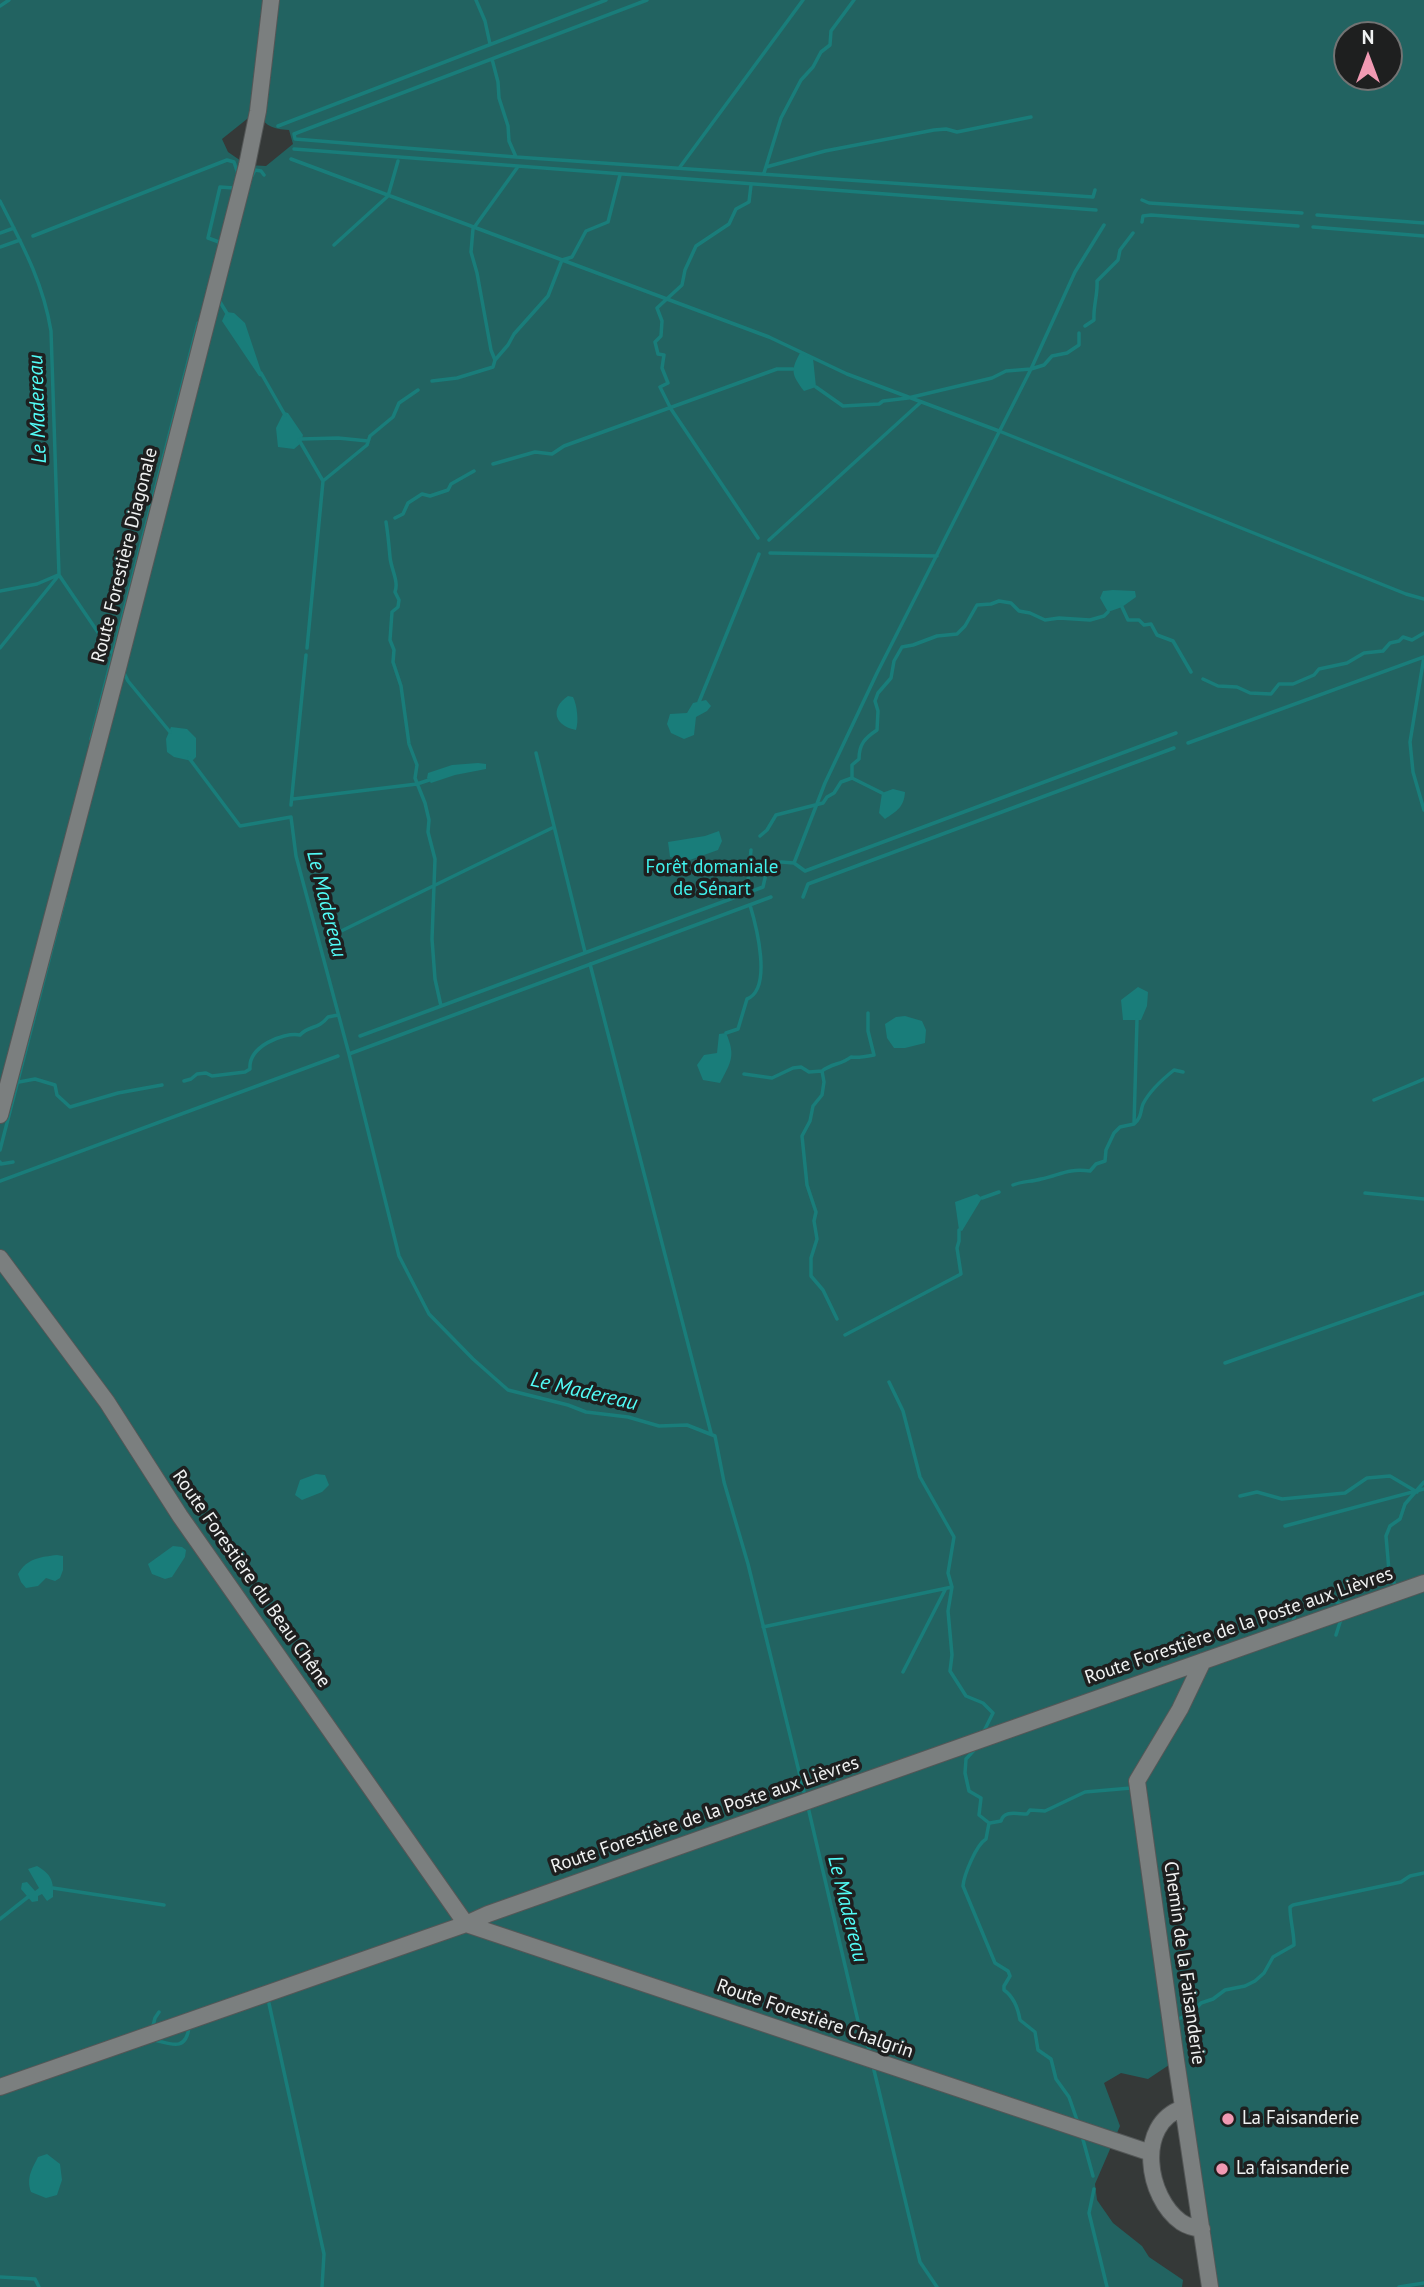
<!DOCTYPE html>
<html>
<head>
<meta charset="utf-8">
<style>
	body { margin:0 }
	#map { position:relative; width:1424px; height:2287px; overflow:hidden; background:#353938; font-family:"PT Sans",sans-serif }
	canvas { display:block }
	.north { position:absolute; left:1333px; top:21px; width:70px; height:70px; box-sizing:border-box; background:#1e1f1f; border:2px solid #727373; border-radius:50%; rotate:0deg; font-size:19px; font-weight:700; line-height:28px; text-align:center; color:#f0f2f2 }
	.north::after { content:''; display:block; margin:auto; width:24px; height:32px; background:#f19ab3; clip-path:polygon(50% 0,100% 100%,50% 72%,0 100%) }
</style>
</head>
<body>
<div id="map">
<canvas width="1424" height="2287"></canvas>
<div class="north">N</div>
</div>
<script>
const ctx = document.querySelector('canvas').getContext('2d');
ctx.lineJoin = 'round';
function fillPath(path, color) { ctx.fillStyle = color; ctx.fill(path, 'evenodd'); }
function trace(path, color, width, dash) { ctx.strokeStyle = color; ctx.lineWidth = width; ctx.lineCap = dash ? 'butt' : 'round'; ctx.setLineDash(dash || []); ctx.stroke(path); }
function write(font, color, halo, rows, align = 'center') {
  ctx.font = font + ' "PT Sans",sans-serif'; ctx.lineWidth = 7; ctx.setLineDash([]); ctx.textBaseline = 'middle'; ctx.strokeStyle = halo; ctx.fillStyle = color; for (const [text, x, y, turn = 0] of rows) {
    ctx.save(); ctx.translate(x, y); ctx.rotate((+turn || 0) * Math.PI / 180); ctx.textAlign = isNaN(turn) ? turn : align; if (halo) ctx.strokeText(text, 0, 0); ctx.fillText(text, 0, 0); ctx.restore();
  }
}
fillPath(new Path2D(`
	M 0,0 L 1424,0 L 1424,2287 L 1210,2287 L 1175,2061 L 1148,2079 L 1121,2073 L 1104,2083 L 1120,2126 L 1095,2184 L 1097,2200 L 1113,2223 L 1142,2246 L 1149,2257 L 1183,2280 L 1182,2287 L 0,2287 ZM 1347,35 L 1389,35 L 1389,77 L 1347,77 ZM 257,111 C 264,126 273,129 289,130 L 293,144 L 266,166 L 247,165 L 228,152 L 222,139 Z`), '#226361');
fillPath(new Path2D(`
	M 226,312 L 234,313 L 245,323 L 263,377 L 259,376 L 222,321 Z
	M 800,353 L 813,358 L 816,387 L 804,391 C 792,375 790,371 800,353 Z
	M 284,412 L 288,413 L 303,435 L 301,443 L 294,449 L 278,447 L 276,428 Z
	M 1113,590 L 1135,591 L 1136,597 L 1122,607 L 1108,612 L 1100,598 L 1103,591 Z
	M 568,696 L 573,697 C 577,705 579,721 576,730 C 555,726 549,709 568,696 Z
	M 706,700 L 711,706 L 707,711 L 696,717 L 694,735 L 684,739 L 671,733 L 667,724 L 670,714 L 687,713 L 693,703 Z
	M 171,727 L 187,729 L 196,738 L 196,757 L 192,761 L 174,757 L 167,752 L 166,739 Z
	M 478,763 L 486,764 L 486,769 L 455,775 L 431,783 L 427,778 L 428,773 L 452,765 Z
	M 893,789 L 905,792 C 904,807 897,811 885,819 L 879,813 L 882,793 Z
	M 719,831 L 722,841 L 718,850 L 687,861 L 670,857 L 668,842 L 705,836 Z
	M 1138,987 L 1148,992 L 1147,1006 L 1141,1020 L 1123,1020 L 1121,1000 Z
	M 905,1016 L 922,1021 L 926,1030 L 925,1043 L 905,1048 L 894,1048 L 887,1038 L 885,1024 L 896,1017 Z
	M 726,1033 C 736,1056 731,1062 720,1083 L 703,1080 L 697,1065 L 704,1055 L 717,1053 L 719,1034 Z
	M 977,1194 L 982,1198 L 962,1231 L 959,1230 L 955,1202 Z
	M 316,1474 L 325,1475 L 329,1485 L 322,1492 L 302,1500 L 295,1495 L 300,1480 Z
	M 173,1546 L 182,1547 L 186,1550 L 185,1557 L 172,1577 L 165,1579 L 152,1574 L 148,1564 Z
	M 57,1555 L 63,1556 L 63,1570 L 60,1578 L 55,1581 L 46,1578 L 38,1586 L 26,1588 L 21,1582 L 18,1574 C 27,1558 41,1557 57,1555 Z
	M 37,1866 C 51,1874 54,1881 53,1897 L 47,1901 L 42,1894 L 38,1896 L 38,1901 L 32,1902 L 21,1889 L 22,1883 L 27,1882 L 35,1891 L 39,1888 L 28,1869 Z
	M 47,2154 L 60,2164 L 62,2180 L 57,2195 L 46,2198 L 31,2192 C 26,2178 32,2169 38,2157 Z`), '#197d7a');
trace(new Path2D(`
	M 476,0 L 485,21 L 490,44
	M 647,0 L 294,134 L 295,139 L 516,157 L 1093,197 L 1095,190
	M 0,6 L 9,0
	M 492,59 L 498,82 L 499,98 L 508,126 L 509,141 L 516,157
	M 278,126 L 606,0
	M 294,149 L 1096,210
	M 291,159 L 769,337 L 847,374 L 999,431 L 1406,594 L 1424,599
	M 680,167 L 803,0
	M 766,167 L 825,151 L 934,130 L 946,129 L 957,132 L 1031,117
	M 764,173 L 781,118 L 801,80 L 813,67 L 821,52 L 830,45 L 831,31 L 854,0
	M 252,176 L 255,170 L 261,171 L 264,175
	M 751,185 L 749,202 L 736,209 L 729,224 L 696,246 L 685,270 L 682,285 L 657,308 L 662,321 L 661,336 L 655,342 L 658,354 L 664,355 L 662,368 L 668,383 L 660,387 L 671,409 L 758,538
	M 1142,200 L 1149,203 L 1302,213
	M 0,201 C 22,244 43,282 51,331 L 59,575 L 112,653
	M 1317,215 L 1424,223
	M 1142,222 L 1143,216 L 1151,215 L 1298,226
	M 1313,227 L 1424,236
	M 0,233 L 14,228
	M 33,236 L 227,160 L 234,162 L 238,174
	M 219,245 L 219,242 L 208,238 L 220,187 L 234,188
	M 334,245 L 388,196 L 398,161
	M 0,247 L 20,240
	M 220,302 L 228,315
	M 1085,326 L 1094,320 C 1093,306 1098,295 1097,281 L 1118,260 L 1120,250 L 1133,233
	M 495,360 L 508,345 L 514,334 L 548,296 L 562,260 L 572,257 L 586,231 L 608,222 L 620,175
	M 261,373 L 285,415
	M 432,381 L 457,378 L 493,367 L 495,360 L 491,350 L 477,273 L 471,252 L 473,229 L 517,168
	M 816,387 L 843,406 L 879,404 L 883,401 L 908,398 L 992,378 L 1006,371 L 1031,369 L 1044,365 L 1052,356 L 1067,353 L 1079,345 L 1079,333
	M 301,439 L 338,438 L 368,441
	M 299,440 L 323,481
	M 493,464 L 535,452 L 552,454 L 564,446 L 777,369 L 793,369
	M 395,518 L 403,514 L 408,503 L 422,494 L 430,496 L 448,490 L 451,484 L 474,471
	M 386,522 C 388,534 389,546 390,557 C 391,569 399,581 395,592 L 399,600 L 398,607 L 392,612 L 390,640 L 394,650 L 393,662 L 401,686 L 409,744 L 417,765 L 415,778 L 425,803 L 429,820 L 428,832 L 435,859 L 432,939 L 435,979 L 441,1006
	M 769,540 L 921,402
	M 770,553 L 937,556
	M 0,591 L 37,584 L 58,575
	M 1122,607 L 1128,620 L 1139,620 L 1144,625 L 1151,624 L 1157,635 L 1173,641 L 1191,672
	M 0,648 L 59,575
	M 307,648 L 323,481 L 367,445 L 370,436 L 393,417 L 399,403 L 418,390
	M 1424,657 L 1410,742 L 1413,772 L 1424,810
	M 124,673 L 128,681 L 170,732
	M 1203,679 L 1218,686 L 1237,687 L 1250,693 L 1271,694 L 1279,684 L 1293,684 L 1314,675 L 1319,669 L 1347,663 L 1364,653 L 1383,651 L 1390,643 L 1399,641 L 1403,637 L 1412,640 L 1424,633
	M 699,702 L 759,554
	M 91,739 L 198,323
	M 1188,743 L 1424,657
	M 536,753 L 585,952
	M 189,758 L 240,826 L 291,817 L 296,856 L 349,1054 L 399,1256 L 429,1314 L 473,1359 L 508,1390 L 568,1405 L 586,1412 L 628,1417 L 659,1426 L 687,1425 L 715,1436 L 724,1482 L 748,1564 L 805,1796
	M 852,778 L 882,793
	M 293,799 L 417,784 L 429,780
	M 291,805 L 306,655
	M 760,836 L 767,830 L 776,815 L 823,803 L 827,797 L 834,793 L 841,782 L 852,778 L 852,765 L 859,759 C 859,744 865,738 877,730 L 878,711 L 875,701 L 878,693 L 891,678 L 894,661 L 902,647 L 913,645 L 937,636 L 957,634 L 965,626 L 977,605 L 991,604 L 999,601 L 1011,603 L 1019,611 L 1030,613 L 1045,620 L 1059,618 L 1090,620 L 1104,616 L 1108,612
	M 781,862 L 794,863 L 825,783 L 877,673 L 1031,369 L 1075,272 L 1104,225
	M 794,863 L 805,871 L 1176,733
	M 747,892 L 751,850
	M 803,897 L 808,884 L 1174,748
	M 333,935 L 554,827
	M 590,964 L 711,1433
	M 726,1033 L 738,1029 L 747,999 C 773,989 756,925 750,905
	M 360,1036 L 763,887 L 767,869
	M 349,1054 L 771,897
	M 822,1071 C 832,1063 841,1065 851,1057 C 856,1058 869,1056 874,1055 L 868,1031 L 868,1013
	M 744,1074 L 772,1078 L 793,1068 L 801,1067 L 809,1072 L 822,1071 L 824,1082 L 822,1095 L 813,1106 L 810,1121 L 802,1136 L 807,1185 L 816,1212 L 814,1221 L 817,1239 L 811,1258 L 811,1276 L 823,1290 L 837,1319
	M 184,1081 L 191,1079 L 197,1074 L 206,1073 L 212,1076 L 245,1072 L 250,1069 C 248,1047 282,1032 300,1035 C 309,1025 318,1030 328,1017 L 338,1015
	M 19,1082 L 35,1079 L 55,1085 L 57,1095 L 70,1107 L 118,1093 L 162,1085
	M 1374,1100 L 1424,1079
	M 1134,1124 C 1142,1117 1140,1112 1143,1104 C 1149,1092 1164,1078 1174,1070 L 1183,1072
	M 0,1150 L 65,898
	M 0,1162 L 1,1164 L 13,1162
	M 0,1181 L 338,1056
	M 1013,1185 C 1022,1181 1031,1182 1041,1179 C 1060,1175 1068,1168 1090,1171 L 1096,1164 L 1105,1161 L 1106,1150 L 1114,1133 L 1120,1127 L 1134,1124 L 1137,1020
	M 1365,1193 L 1424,1199
	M 982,1198 L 999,1192
	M 845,1335 L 961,1274 L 957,1248 L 959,1241 L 959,1230
	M 1225,1363 L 1424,1293
	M 889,1382 L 903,1411 L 920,1477 L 954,1537 L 948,1573 L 952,1587 L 948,1611 L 952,1655 L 950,1671 L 966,1696 L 983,1703 L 993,1713 L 983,1733
	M 1240,1496 L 1257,1492 L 1282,1499 L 1345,1493 L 1367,1478 L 1390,1476 L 1417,1492
	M 1285,1526 L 1424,1489
	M 1395,1585 L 1389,1571 L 1386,1536 L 1390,1526 L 1400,1519 L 1405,1504 L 1424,1482
	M 1309,1597 L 1326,1597 L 1343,1605
	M 1290,1623 L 1293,1622 L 1297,1606
	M 763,1627 L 952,1587
	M 1336,1635 L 1341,1619 L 1343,1619
	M 903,1672 L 945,1590
	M 976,1748 L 966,1759 L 965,1773 L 969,1791 L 981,1798 L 979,1815 L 989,1823 L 986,1839 C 976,1845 964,1875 963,1886 L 995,1963 L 1008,1971 L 1010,1976 L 1004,1986 L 1004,1990 C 1014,1997 1018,2008 1020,2020 L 1035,2032 L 1038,2050 L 1051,2059 L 1056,2079 L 1069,2097 L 1078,2123
	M 808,1807 L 858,2021 L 871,2054
	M 990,1823 L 1001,1821 C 1004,1810 1017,1814 1027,1814 L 1030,1810 L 1045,1811 L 1085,1792 L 1131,1788
	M 53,1888 L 164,1905
	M 0,1919 L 28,1897
	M 268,1999 L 324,2254 L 322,2287
	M 1178,2019 L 1192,2013 L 1201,2003 L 1213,1999 L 1225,1990 L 1245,1986 L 1255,1981 L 1264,1973 L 1273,1957 L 1294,1945 C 1294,1932 1290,1920 1290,1907 L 1293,1905 L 1401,1882 L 1410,1876 L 1424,1873
	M 151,2027 L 153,2026 L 155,2018 L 159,2012
	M 154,2040 C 169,2043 186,2053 189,2027
	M 873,2066 L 920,2262 L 937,2287
	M 1082,2136 L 1093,2176
	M 1094,2189 L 1089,2213 L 1107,2287
	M 0,2277 L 35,2279 L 39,2287
	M 1399,2287 L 1424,2283`), '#197d7a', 3.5);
const minor = new Path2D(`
	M 0,1115 L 118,668 L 247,165 L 258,111 L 271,0
	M 0,1258 L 107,1402 L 180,1516 L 466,1924
	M 1203,1661 L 1180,1709 L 1137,1781 L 1176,2060 L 1210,2287
	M 466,1924 L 1151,2153
	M 0,2087 L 466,1924 L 488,1914 L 1424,1583
	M 1183,2108 C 1135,2124 1147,2198 1181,2222 C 1187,2226 1194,2228 1202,2229`);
trace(minor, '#545757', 18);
trace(minor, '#7b7f7f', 16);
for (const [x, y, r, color] of [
	[1228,2119,7,"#f19ab3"],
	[1222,2169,7,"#f19ab3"]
]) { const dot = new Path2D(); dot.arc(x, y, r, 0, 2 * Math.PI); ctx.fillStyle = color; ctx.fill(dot); trace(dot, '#1e1f1f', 2.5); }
write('19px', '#f0f2f2', '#1e1f1f', [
	["Route Forestière Diagonale",125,555,-76],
	["Route Forestière du Beau Chêne",251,1579,55],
	["Route Forestière de la Poste aux Lièvres",1239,1626,-19],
	["Route Forestière de la Poste aux Lièvres",705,1815,-19],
	["Chemin de la Faisanderie",1184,1963,82],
	["Route Forestière Chalgrin",815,2019,19]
]);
write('19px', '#41f1ec', '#1e1f1f', [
	["Forêt domaniale",712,868],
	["de Sénart",712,890]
]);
write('19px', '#f0f2f2', '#1e1f1f', [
	["La Faisanderie",1242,2119],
	["La faisanderie",1236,2169]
], 'left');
write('italic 21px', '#52fcf7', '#1e1f1f', [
	["Le Madereau",38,409,-92],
	["Le Madereau",326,904,76],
	["Le Madereau",584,1392,13],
	["Le Madereau",847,1909,76]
]);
</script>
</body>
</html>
